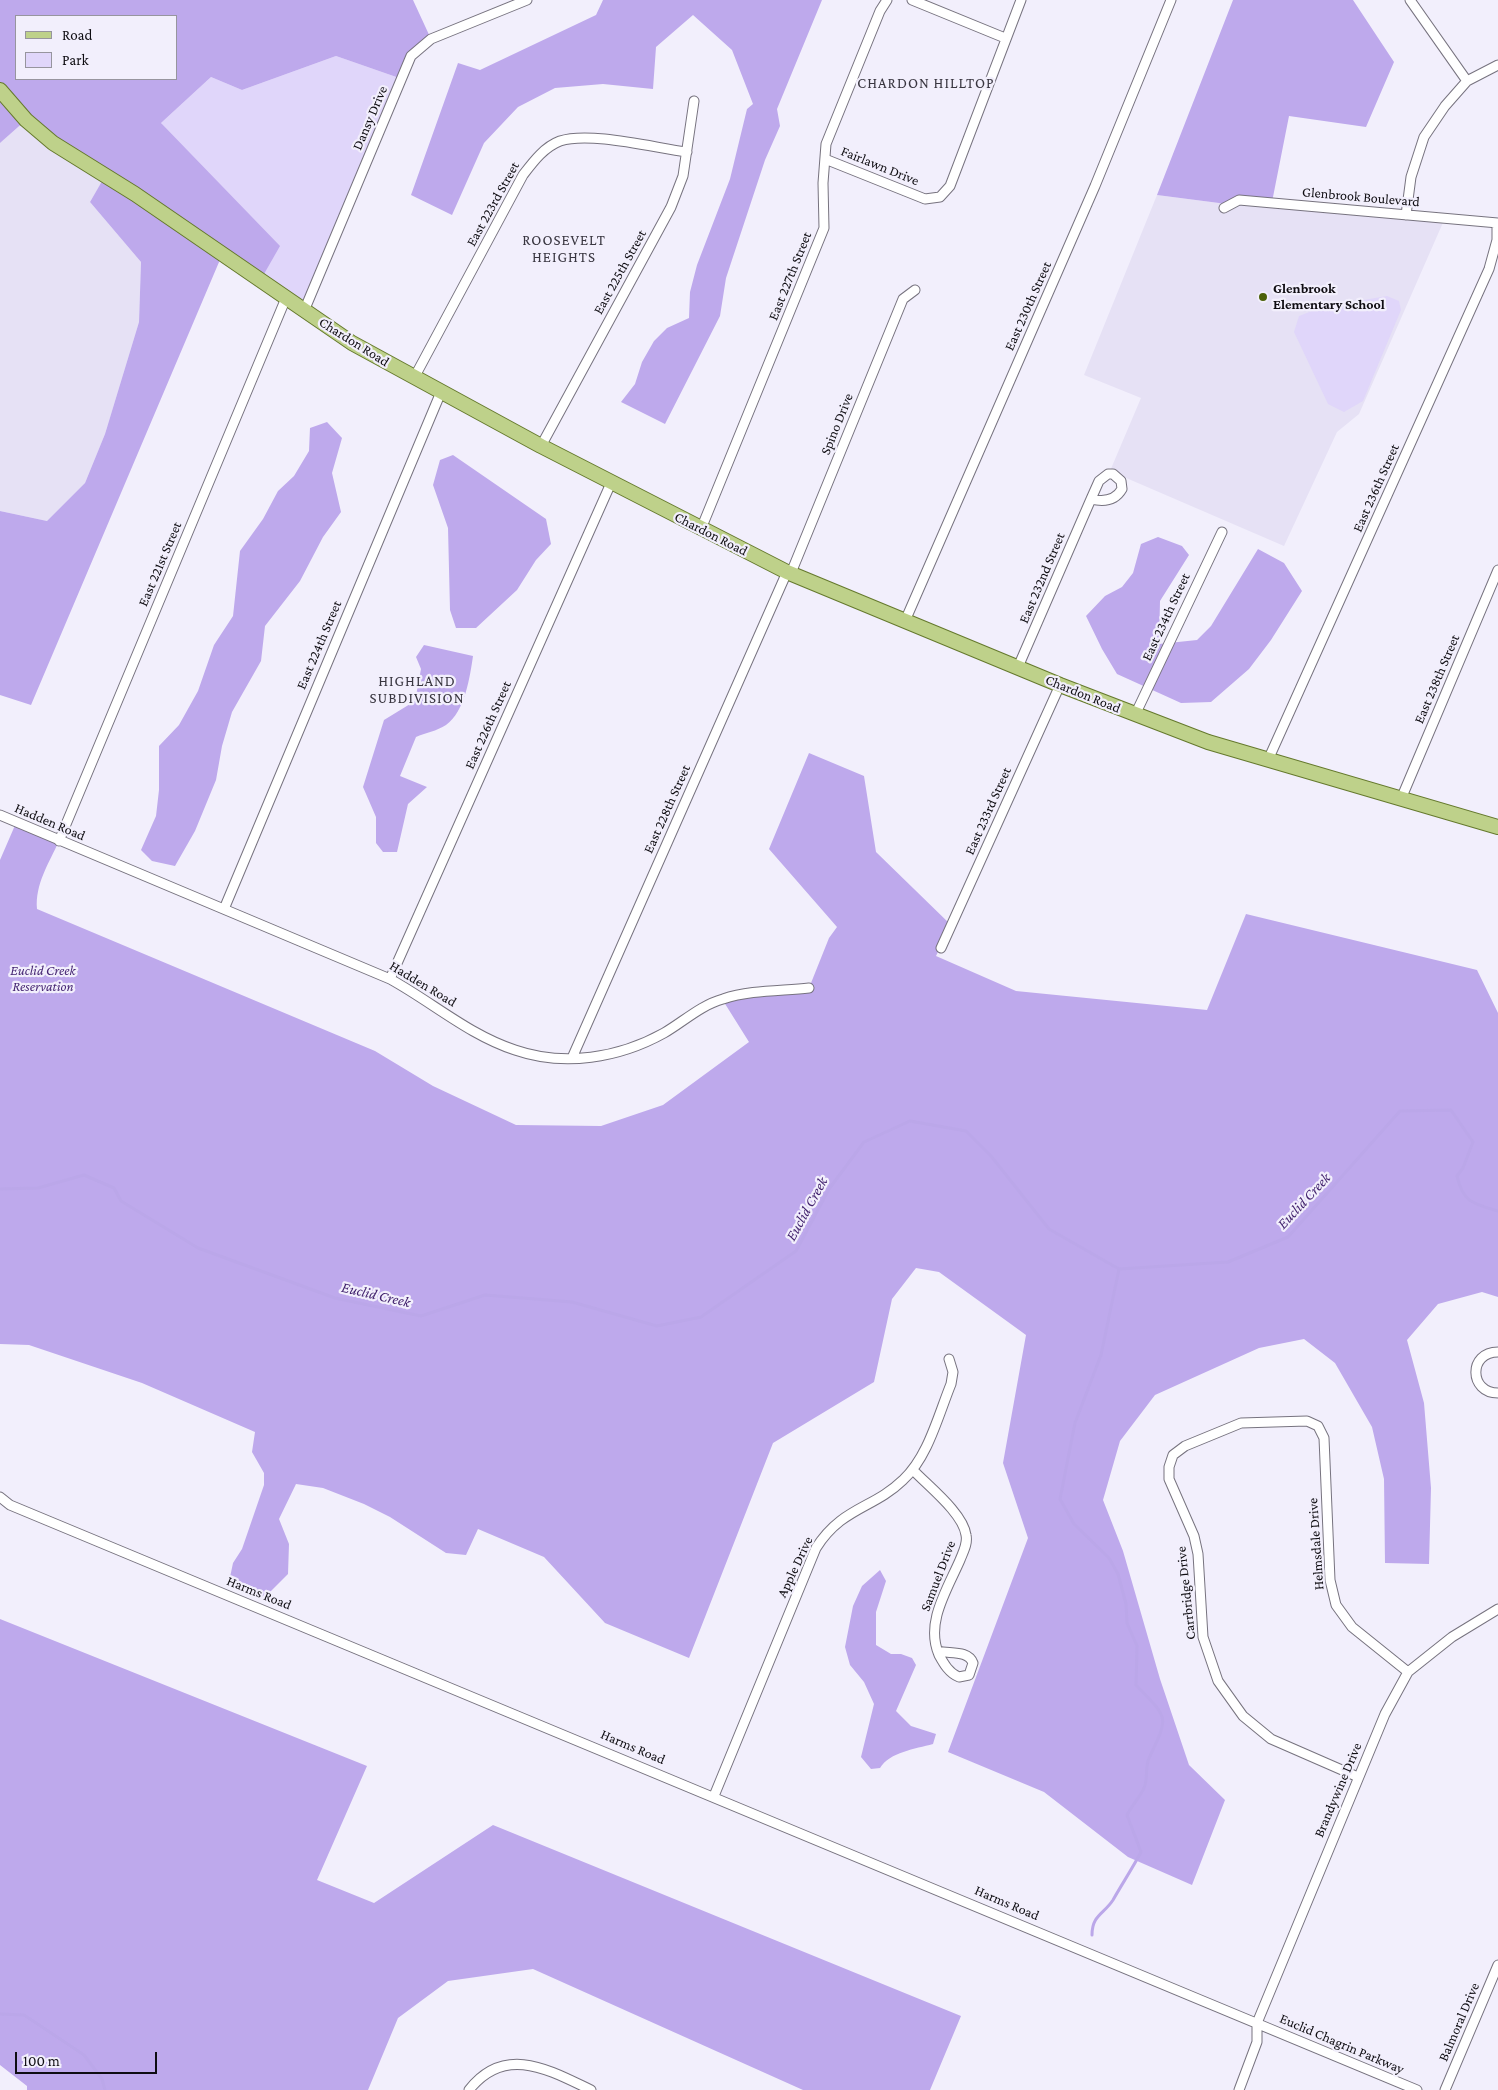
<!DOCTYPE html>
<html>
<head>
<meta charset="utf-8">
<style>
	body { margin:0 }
	#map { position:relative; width:1498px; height:2090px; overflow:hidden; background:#f2effc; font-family:"Crimson Pro",serif }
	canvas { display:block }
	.legend { position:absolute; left:15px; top:15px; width:162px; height:65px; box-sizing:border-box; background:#f2effc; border:1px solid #97959e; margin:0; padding:6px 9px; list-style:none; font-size:15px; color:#0f0d12 }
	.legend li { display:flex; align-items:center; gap:10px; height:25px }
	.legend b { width:25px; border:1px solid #97959e }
	.scale { position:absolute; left:15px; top:2052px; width:142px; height:22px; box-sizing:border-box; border:2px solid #0f0d12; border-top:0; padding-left:6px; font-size:15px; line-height:18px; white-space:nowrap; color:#0f0d12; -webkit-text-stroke:4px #f2effc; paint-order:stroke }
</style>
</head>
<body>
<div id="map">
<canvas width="1498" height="2090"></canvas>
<ul class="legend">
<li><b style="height:6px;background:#bed18a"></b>Road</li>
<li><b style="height:14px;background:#e0d6fa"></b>Park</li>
</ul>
<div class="scale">100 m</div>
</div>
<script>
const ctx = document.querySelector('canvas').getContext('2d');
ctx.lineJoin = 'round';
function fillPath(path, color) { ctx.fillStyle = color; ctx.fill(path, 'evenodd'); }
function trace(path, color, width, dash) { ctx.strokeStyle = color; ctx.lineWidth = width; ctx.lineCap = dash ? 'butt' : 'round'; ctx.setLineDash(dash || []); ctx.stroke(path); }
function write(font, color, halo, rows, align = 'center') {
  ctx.font = font + ' "Crimson Pro",serif'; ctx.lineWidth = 4.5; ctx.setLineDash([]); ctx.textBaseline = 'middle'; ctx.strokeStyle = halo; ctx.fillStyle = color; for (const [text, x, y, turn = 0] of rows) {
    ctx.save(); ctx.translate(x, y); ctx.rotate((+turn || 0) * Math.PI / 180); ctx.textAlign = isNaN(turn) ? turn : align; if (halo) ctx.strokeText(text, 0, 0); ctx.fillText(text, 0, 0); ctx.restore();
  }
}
fillPath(new Path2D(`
	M 26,120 L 106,175 L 90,202 L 141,262 L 139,322 L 105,434 L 85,483 L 47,521 L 0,511 L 0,143 Z
	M 1157,195 L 1219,203 L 1228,206 L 1239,200 L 1445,218 L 1359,414 L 1337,432 L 1284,546 L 1110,471 L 1141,398 L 1084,375 Z`), '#e6e1f5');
fillPath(new Path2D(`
	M 336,56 L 402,79 L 304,311 L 260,281 L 161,123 L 211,77 L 242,90 Z
	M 1387,296 L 1399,301 L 1401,310 L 1363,401 L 1344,412 L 1328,404 L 1294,332 L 1299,316 L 1322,307 Z`), '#e0d6fa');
fillPath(new Path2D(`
	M 0,0 L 413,0 L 431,39 L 421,47 L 402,79 L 336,56 L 242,90 L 211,77 L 161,123 L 280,246 L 260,281 L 222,255 L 31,705 L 0,695 L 0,511 L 47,521 L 85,483 L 105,434 L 139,322 L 141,262 L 90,202 L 105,176 L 26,120 L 0,143 ZM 16,16 L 176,16 L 176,79 L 16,79 Z
	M 603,0 L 822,0 L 777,109 L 780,126 L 765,160 L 726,278 L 720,316 L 665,424 L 621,402 L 635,384 L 642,362 L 654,341 L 667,328 L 689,318 L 690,292 L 697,265 L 730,179 L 747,109 L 753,104 L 732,50 L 693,15 L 656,47 L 653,89 L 603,84 L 555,88 L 518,107 L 484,143 L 452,215 L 411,195 L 458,63 L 480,70 L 596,15 Z
	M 1233,0 L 1353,0 L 1394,62 L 1366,127 L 1289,116 L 1272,202 L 1239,200 L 1228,206 L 1219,203 L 1157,195 Z
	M 327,422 L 342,438 L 332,473 L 341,512 L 323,537 L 300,581 L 265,626 L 261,661 L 232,712 L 222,746 L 216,780 L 195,831 L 175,866 L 152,861 L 141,850 L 156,816 L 159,790 L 159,746 L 179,725 L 198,691 L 214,645 L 233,616 L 240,551 L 263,519 L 278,491 L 294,476 L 309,451 L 310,428 Z
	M 453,455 L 546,519 L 551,544 L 536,560 L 517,590 L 476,628 L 456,628 L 450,610 L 448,528 L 433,485 L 440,460 Z
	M 1158,537 L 1182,546 L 1189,555 L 1160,601 L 1159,644 L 1197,640 L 1211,626 L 1258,549 L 1284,563 L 1302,591 L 1271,640 L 1249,669 L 1211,702 L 1181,703 L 1117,674 L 1102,649 L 1086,616 L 1105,596 L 1122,587 L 1133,573 L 1141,544 Z
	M 424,645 L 473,656 C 470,676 465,712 446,725 C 437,731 425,733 416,737 L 400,776 L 427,787 L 408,804 L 397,852 L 383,852 L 376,843 L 376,817 L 363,787 L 384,720 L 415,701 L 421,669 L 416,657 Z
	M 809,753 L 864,776 L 876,852 L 951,925 L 936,956 L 1016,991 L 1207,1010 L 1246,914 L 1477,970 L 1498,1013 L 1498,1297 L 1482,1292 L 1438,1304 L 1407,1340 L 1424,1403 L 1431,1488 L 1429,1564 L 1385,1563 L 1384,1479 L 1372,1427 L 1335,1363 L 1304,1339 L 1259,1348 L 1155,1395 L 1120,1441 L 1103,1500 L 1123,1551 L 1160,1679 L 1189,1765 L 1225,1800 L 1192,1885 L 1128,1857 L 1044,1792 L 948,1752 L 1028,1538 L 1003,1463 L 1026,1335 L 939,1272 L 916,1268 L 892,1299 L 874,1382 L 773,1443 L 689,1658 L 605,1623 L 544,1557 L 478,1529 L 466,1555 L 446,1553 L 390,1517 L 364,1504 L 323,1488 L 296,1484 L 279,1519 L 289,1544 L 288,1574 L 270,1592 L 260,1598 L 231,1588 L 229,1582 L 233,1563 L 242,1549 L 264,1485 L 264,1473 L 252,1452 L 255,1432 L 142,1383 L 29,1345 L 0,1344 L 0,860 L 16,823 L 59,841 C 49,863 35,884 37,909 L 375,1051 L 433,1086 L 516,1125 L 601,1126 L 663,1105 L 749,1042 L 722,999 L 809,988 L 829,938 L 837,927 L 769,849 Z
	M 880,1570 L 886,1581 L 876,1612 L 876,1645 L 891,1654 L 901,1654 L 912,1658 L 916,1665 L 896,1711 L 911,1726 L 936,1734 L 933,1744 C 915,1749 890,1752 880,1768 L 871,1769 L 861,1757 L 874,1704 L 864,1682 L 850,1665 L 845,1647 L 853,1606 L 862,1586 Z
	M 0,1619 L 367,1766 L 317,1880 L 374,1903 L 493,1825 L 961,2016 L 930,2090 L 803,2090 L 533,1969 L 448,1981 L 398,2018 L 368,2090 L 27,2090 L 27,2086 L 0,2065 Z`), '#bea9ec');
trace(new Path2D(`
	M 0,1189 L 38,1188 L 84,1175 L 114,1188 L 121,1201 L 198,1248 L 335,1298 L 421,1316 L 485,1295 L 572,1302 L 657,1326 L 701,1317 L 796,1251 L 829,1189 L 864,1142 L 910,1121 L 966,1131 L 991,1156 L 1049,1229 L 1119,1269 L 1228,1262 L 1288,1237 L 1400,1111 L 1451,1110 L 1473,1142 L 1463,1168 L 1457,1176 C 1463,1203 1474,1204 1498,1211
	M 1092,1935 C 1092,1915 1104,1914 1113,1900 C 1122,1884 1132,1869 1141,1852 L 1127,1815 C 1132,1805 1140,1797 1144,1788 C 1148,1779 1145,1767 1149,1758 C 1169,1716 1169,1719 1136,1685 L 1137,1646 L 1127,1623 L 1126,1604 L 1118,1574 L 1109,1558 L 1074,1524 L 1060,1499 L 1075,1423 L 1101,1355 L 1119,1269
	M 0,2014 L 24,2015 L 84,2055 L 102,2079 L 105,2090`), '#bba7e9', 3);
const minor = new Path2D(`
	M 912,0 L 1005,38
	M 1410,0 L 1467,81
	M 825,159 L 925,199 L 940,197 L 950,186 L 1021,0
	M 1224,208 L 1239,200 L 1498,223
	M 1406,215 L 1411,177 L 1424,137 L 1445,106 L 1467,81 L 1498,65
	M 304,311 L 411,56 L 431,39 L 527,0
	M 414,378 L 523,175 C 533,162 544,147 560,141 C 590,131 655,148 687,152
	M 541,446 L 671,207 L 683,176 L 694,101
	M 701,529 L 824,228 L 823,183 L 826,144 L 880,11 L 887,0
	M 791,573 L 903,299 L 915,290
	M 905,621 L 1095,186 L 1171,0
	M 1018,667 L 1091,499 L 1099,481 L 1108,474 L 1113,474 L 1121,481 L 1122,489 C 1115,501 1103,502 1091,499
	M 1135,715 L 1222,532
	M 1268,760 L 1489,269 L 1497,240 L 1497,223
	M 1401,799 L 1498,570
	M 0,815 L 390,979 C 432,1002 469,1035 515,1050 C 564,1067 619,1058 664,1033 C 683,1022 701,1005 723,999 C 750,990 781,991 809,988
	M 59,841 L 286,298
	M 224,909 L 441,392
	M 941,948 L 1060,685
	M 390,979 L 611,483
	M 572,1058 L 787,572
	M 1498,1352 C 1468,1352 1469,1393 1498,1393
	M 913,1470 C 928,1486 963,1513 966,1535 C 968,1544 963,1552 960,1560 C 947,1590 925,1623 939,1655 C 944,1664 949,1673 959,1677 L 969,1675 L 973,1663 C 968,1650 950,1654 938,1651
	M 0,1497 L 10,1505 L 1417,2090
	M 1358,1777 L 1271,1739 L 1243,1716 L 1218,1681 L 1203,1637 L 1198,1554 L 1194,1536 L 1169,1479 L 1169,1467 L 1173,1455 L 1185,1446 L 1241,1423 L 1307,1421 L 1318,1426 L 1324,1438 L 1330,1580 L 1336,1605 L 1352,1627 L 1408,1672
	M 714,1796 L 816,1548 C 842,1507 873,1509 903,1480 C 928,1457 938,1416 951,1384 L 953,1372 L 949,1359
	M 469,2090 C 505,2044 549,2070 591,2090
	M 1239,2090 L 1257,2042 L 1257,2023 L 1385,1714 L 1408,1672 L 1452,1637 L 1498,1609
	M 1445,2090 L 1498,1965`);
const primary = new Path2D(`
	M 0,90 L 26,120 L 53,143 L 135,194 L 352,343 L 541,446 L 787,572 L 1060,685 L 1208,742 L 1498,827`);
trace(minor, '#77737f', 11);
trace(primary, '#65792d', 16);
trace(minor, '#fff', 9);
trace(primary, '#bed18a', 14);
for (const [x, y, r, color] of [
	[1263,297,5,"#4c6109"]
]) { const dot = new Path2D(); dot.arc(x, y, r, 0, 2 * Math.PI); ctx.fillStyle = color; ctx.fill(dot); trace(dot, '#f2effc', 2); }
write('14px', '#0f0d12', '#f2effc', [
	["Dansy Drive",370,118,-67],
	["Fairlawn Drive",880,166,22],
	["Glenbrook Boulevard",1361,197,5],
	["East 223rd Street",493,204,-61],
	["East 225th Street",620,272,-61],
	["East 227th Street",790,276,-68],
	["East 230th Street",1028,306,-66],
	["Chardon Road",354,342,32],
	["Spino Drive",837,424,-68],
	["East 236th Street",1376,488,-66],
	["Chardon Road",711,534,27],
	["East 221st Street",160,564,-67],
	["East 232nd Street",1042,578,-67],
	["East 234th Street",1166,617,-65],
	["East 224th Street",319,645,-67],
	["East 238th Street",1437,679,-67],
	["Chardon Road",1083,694,22],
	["East 226th Street",488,725,-66],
	["East 228th Street",667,809,-66],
	["East 233rd Street",988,811,-66],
	["Hadden Road",50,822,23],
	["Hadden Road",423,984,31],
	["Helmsdale Drive",1316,1544,-94],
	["Apple Drive",795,1567,-65],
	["Samuel Drive",938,1576,-69],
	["Harms Road",259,1593,22],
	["Carrbridge Drive",1186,1593,-96],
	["Harms Road",633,1747,23],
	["Brandywine Drive",1338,1790,-67],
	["Harms Road",1007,1903,23],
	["Balmoral Drive",1459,2022,-67],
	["Euclid Chagrin Parkway",1342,2044,23]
]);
write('bold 14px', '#0f0d12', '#f2effc', [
	["Glenbrook",1273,289],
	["Elementary School",1273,305]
], 'left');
write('italic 14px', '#462673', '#f2effc', [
	["Euclid Creek",43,971],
	["Reservation",43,987]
]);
ctx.letterSpacing = '1px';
write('15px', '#393640', '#f2effc', [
	["CHARDON HILLTOP",926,83],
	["ROOSEVELT",564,240],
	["HEIGHTS",564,257],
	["HIGHLAND",417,681],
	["SUBDIVISION",417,698]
]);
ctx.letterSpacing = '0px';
write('italic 15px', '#3f1f6b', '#f2effc', [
	["Euclid Creek",1304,1201,-47],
	["Euclid Creek",807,1209,-61],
	["Euclid Creek",376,1295,13]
]);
</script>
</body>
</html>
